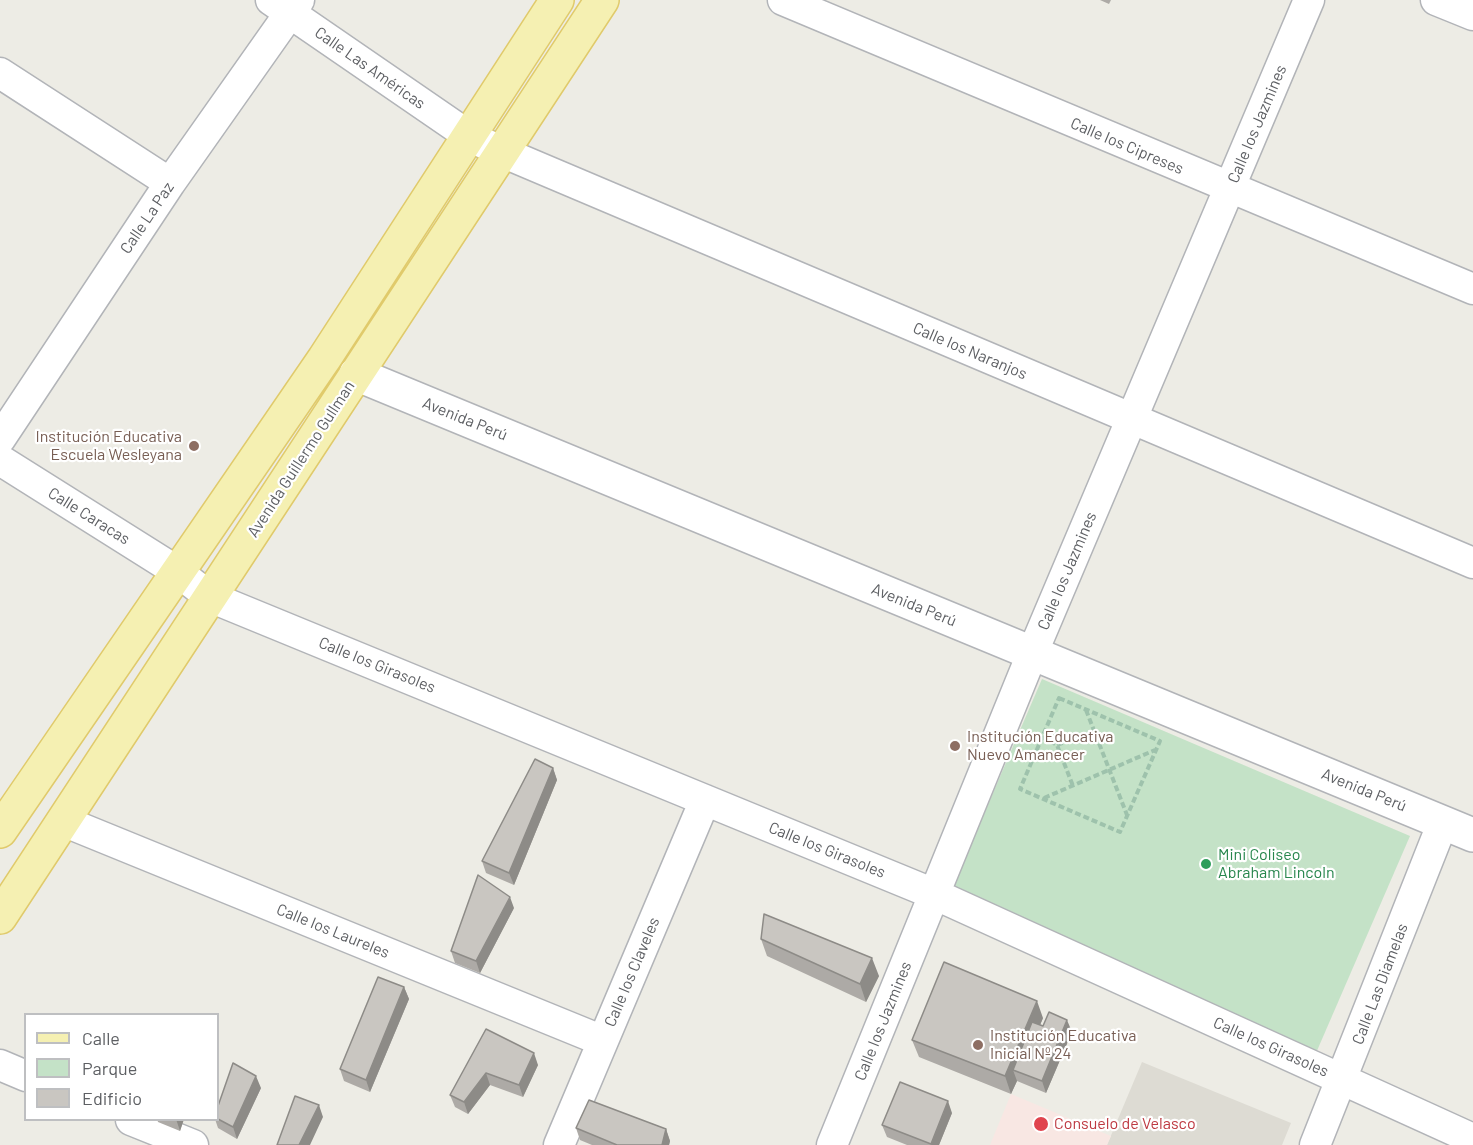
<!DOCTYPE html>
<html>
<head>
<meta charset="utf-8">
<style>
	body { margin:0 }
	#map { position:relative; width:1473px; height:1145px; overflow:hidden; background:#edece5; font-family:Barlow,sans-serif }
	canvas { display:block }
	.legend { position:absolute; left:24px; top:1013px; width:195px; height:108px; box-sizing:border-box; background:#fff; border:2px solid #bebfc1; margin:0; padding:8px 10px; list-style:none; font-size:18px; color:#5d5f63 }
	.legend li { display:flex; align-items:center; gap:12px; height:30px }
	.legend b { width:30px; border:2px solid #bebfc1 }
</style>
</head>
<body>
<div id="map">
<canvas width="1473" height="1145"></canvas>
<ul class="legend">
<li><b style="height:8px;background:#f5f0b2"></b>Calle</li>
<li><b style="height:16px;background:#c4e2c7"></b>Parque</li>
<li><b style="height:16px;background:#c9c6c1"></b>Edificio</li>
</ul>
</div>
<script>
const ctx = document.querySelector('canvas').getContext('2d');
ctx.lineJoin = 'round';
function fillPath(path, color) { ctx.fillStyle = color; ctx.fill(path, 'evenodd'); }
function trace(path, color, width, dash) { ctx.strokeStyle = color; ctx.lineWidth = width; ctx.lineCap = dash ? 'butt' : 'round'; ctx.setLineDash(dash || []); ctx.stroke(path); }
function write(font, color, halo, rows, align = 'center') {
  ctx.font = font + ' Barlow,sans-serif'; ctx.lineWidth = 4.5; ctx.setLineDash([]); ctx.textBaseline = 'middle'; ctx.strokeStyle = halo; ctx.fillStyle = color; for (const [text, x, y, turn = 0] of rows) {
    ctx.save(); ctx.translate(x, y); ctx.rotate((+turn || 0) * Math.PI / 180); ctx.textAlign = isNaN(turn) ? turn : align; if (halo) ctx.strokeText(text, 0, 0); ctx.fillText(text, 0, 0); ctx.restore();
  }
}
fillPath(new Path2D(`
	M 1142,1062 L 1291,1123 L 1282,1145 L 1107,1145 Z`), '#dddbd3');
fillPath(new Path2D(`
	M 1011,1094 L 1111,1136 L 1107,1145 L 990,1145 Z`), '#f8e7e3');
fillPath(new Path2D(`
	M 1042,679 L 1410,836 L 1316,1053 L 949,895 Z`), '#c4e2c7');
const minor = new Path2D(`
	M 271,0 L 469,136 L 502,152 L 1473,563
	M 783,0 L 1473,289
	M 1436,0 L 1473,15
	M 0,73 L 170,183
	M 0,439 L 170,183 L 299,0
	M 0,460 L 178,572 L 210,597 L 934,894 L 1473,1139
	M 63,821 L 603,1041
	M 0,1065 L 26,1076
	M 131,1120 L 193,1145
	M 559,1145 L 705,800
	M 832,1145 L 1032,654 L 1309,0
	M 1315,1145 L 1443,822`);
const tertiary = new Path2D(`
	M 356,374 L 1473,835`);
const primary = new Path2D(`
	M 0,831 L 324,359 L 557,0
	M 0,917 L 602,0`);
trace(minor, '#b2b4b8', 33);
trace(tertiary, '#b2b4b8', 36);
trace(primary, '#e0ca6b', 36);
trace(new Path2D(`
	M 1059,698 L 1160,741 L 1120,832 L 1020,789 Z
	M 1086,710 L 1127,815
	M 1042,737 L 1057,745 L 1073,786
	M 1057,745 L 1095,731
	M 1044,798 L 1155,750`), '#9ec2ac', 4, [6, 3]);
trace(minor, '#fff', 30);
trace(tertiary, '#fff', 33);
trace(primary, '#f5f0b2', 33);
fillPath(new Path2D(`
	M 1100,0 L 1111,0 L 1109,4 Z
	M 553,768 L 557,780 L 514,885 L 486,873 L 482,861 Z
	M 514,908 L 480,973 L 455,963 L 451,951 Z
	M 761,939 L 879,976 L 866,1002 L 767,956 Z
	M 404,987 L 409,999 L 370,1092 L 344,1081 L 340,1069 Z
	M 1043,1018 L 1040,1025 L 1072,1032 L 1046,1093 L 1017,1081 L 1011,1094 L 919,1057 L 912,1040 Z
	M 486,1029 L 538,1065 L 523,1097 L 490,1085 L 468,1114 L 455,1107 L 450,1095 Z
	M 261,1088 L 237,1139 L 218,1128 L 215,1119 L 218,1119 L 218,1106 Z
	M 952,1113 L 939,1145 L 907,1145 L 887,1137 L 882,1125 Z
	M 157,1119 L 184,1119 L 180,1131 L 158,1122 Z
	M 576,1128 L 666,1129 L 670,1141 L 669,1145 L 592,1145 L 580,1140 Z`), '#adaaa6');
fillPath(new Path2D(`
	M 553,768 L 557,780 L 514,885 L 509,873 Z
	M 510,897 L 514,908 L 480,973 L 476,961 Z
	M 872,958 L 879,976 L 866,1002 L 860,984 Z
	M 404,987 L 409,999 L 370,1092 L 366,1080 Z
	M 1037,1001 L 1043,1018 L 1020,1073 L 1013,1070 L 1017,1081 L 1011,1094 L 1005,1076 Z
	M 1067,1020 L 1072,1032 L 1046,1093 L 1042,1081 Z
	M 534,1053 L 538,1065 L 523,1097 L 519,1085 Z
	M 486,1073 L 490,1085 L 468,1114 L 464,1102 Z
	M 256,1076 L 261,1088 L 237,1139 L 233,1127 Z
	M 948,1101 L 952,1113 L 939,1145 L 931,1145 Z
	M 319,1105 L 323,1117 L 310,1145 L 299,1145 Z
	M 176,1119 L 184,1119 L 180,1131 Z
	M 666,1129 L 670,1141 L 669,1145 L 662,1145 Z`), '#8d8b87');
const building = new Path2D(`
	M 535,759 L 553,768 L 509,873 L 482,861 Z
	M 478,875 L 510,897 L 476,961 L 451,951 Z
	M 764,914 L 872,958 L 860,984 L 761,939 Z
	M 944,962 L 1037,1001 L 1005,1076 L 912,1040 Z
	M 378,977 L 404,987 L 366,1080 L 340,1069 Z
	M 1049,1012 L 1067,1020 L 1042,1081 L 1013,1070 L 1032,1022 L 1043,1026 Z
	M 486,1029 L 534,1053 L 519,1085 L 486,1073 L 464,1102 L 450,1095 Z
	M 233,1063 L 256,1076 L 233,1127 L 218,1119 L 218,1106 Z
	M 900,1082 L 948,1101 L 931,1144 L 882,1125 Z
	M 295,1096 L 319,1105 L 299,1145 L 277,1145 Z
	M 589,1100 L 666,1129 L 662,1145 L 617,1145 L 576,1128 Z`);
fillPath(building, '#c9c6c1');
trace(building, '#8d8b87', 1.5);
for (const [x, y, r, color] of [
	[194,446,6,"#8d6e63"],
	[955,746,6,"#8d6e63"],
	[1206,864,6,"#2e9e5b"],
	[978,1045,6,"#8d6e63"],
	[1041,1124,8,"#e0444e"]
]) { const dot = new Path2D(); dot.arc(x, y, r, 0, 2 * Math.PI); ctx.fillStyle = color; ctx.fill(dot); trace(dot, '#fff', 2); }
write('16px', '#5d5f63', '#fff', [
	["Calle Las Américas",370,68,35],
	["Calle los Jazmines",1257,124,-67],
	["Calle los Cipreses",1127,146,23],
	["Calle La Paz",147,218,-56],
	["Calle los Naranjos",970,351,23],
	["Avenida Perú",465,419,22],
	["Avenida Guillermo Gullman",301,459,-57],
	["Calle Caracas",89,516,32],
	["Calle los Jazmines",1067,571,-67],
	["Avenida Perú",914,605,22],
	["Calle los Girasoles",377,665,22],
	["Avenida Perú",1364,790,22],
	["Calle los Girasoles",827,850,22],
	["Calle los Laureles",333,931,22],
	["Calle los Claveles",632,972,-67],
	["Calle Las Diamelas",1380,984,-69],
	["Calle los Jazmines",883,1021,-68],
	["Calle los Girasoles",1271,1047,24]
]);
write('16px', '#785e54', '#fff', [
	["Institución Educativa",182,437,"right"],
	["Escuela Wesleyana",182,455,"right"],
	["Institución Educativa",967,737],
	["Nuevo Amanecer",967,755],
	["Institución Educativa",990,1036],
	["Inicial Nº 24",990,1054]
], 'left');
write('16px', '#27864d', '#fff', [
	["Mini Coliseo",1218,855],
	["Abraham Lincoln",1218,873]
], 'left');
write('16px', '#be3a42', '#fff', [
	["Consuelo de Velasco",1054,1124]
], 'left');
</script>
</body>
</html>
